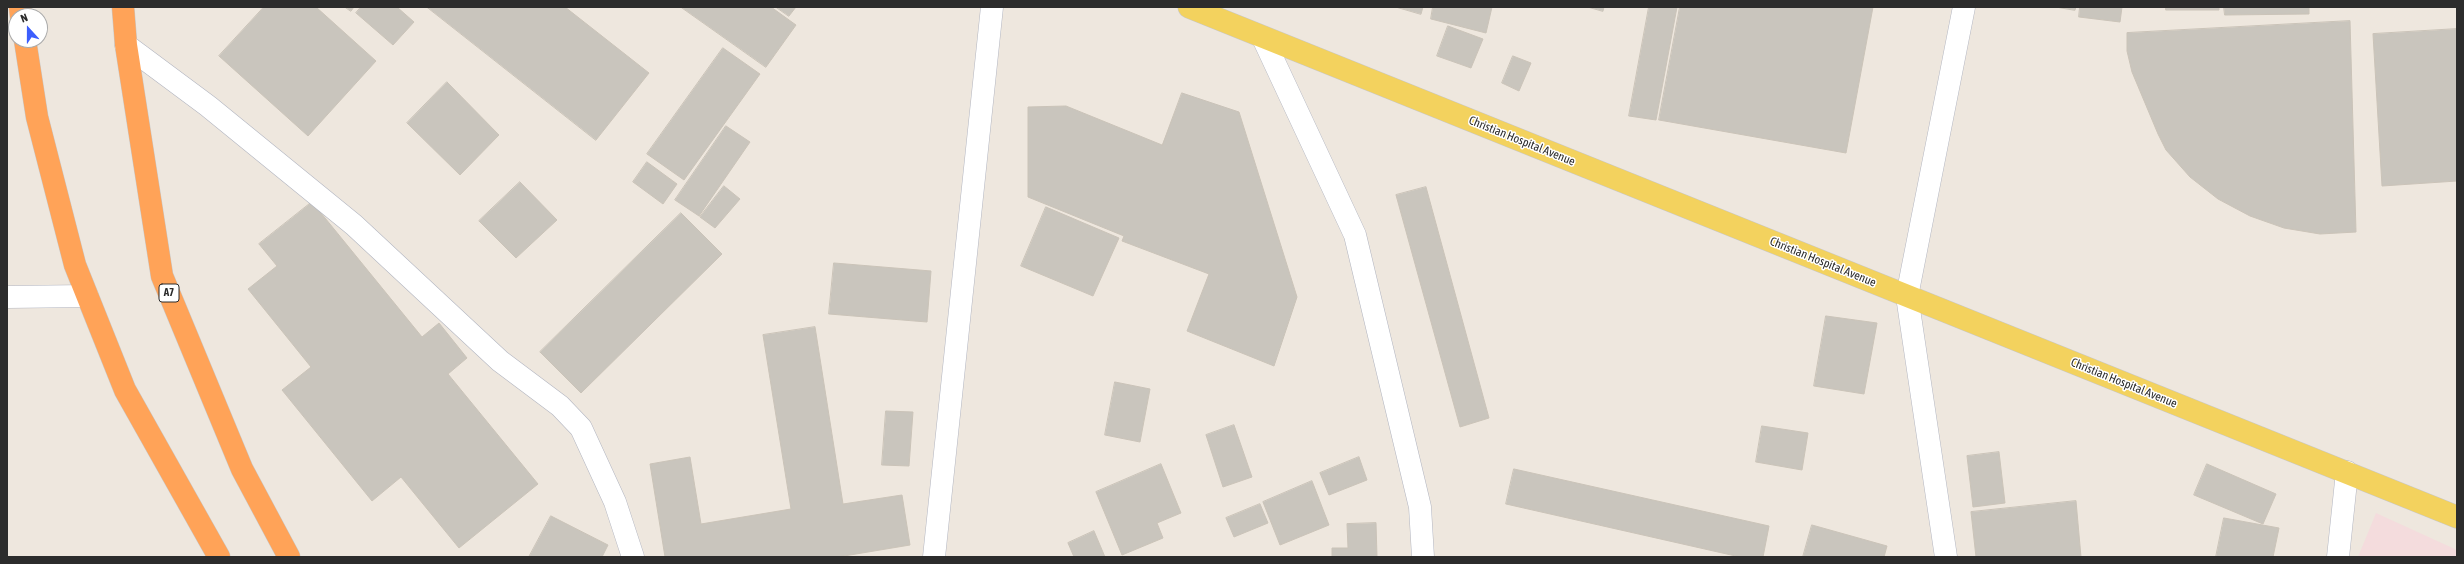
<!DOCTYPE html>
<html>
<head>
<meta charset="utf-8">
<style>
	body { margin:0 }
	#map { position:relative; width:2464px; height:564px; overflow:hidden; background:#eee7de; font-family:"Asap Condensed",sans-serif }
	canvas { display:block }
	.frame { position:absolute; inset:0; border:8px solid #2c2c2c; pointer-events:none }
	.north { position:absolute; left:8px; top:8px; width:40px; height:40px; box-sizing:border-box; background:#fff; border:1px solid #ababab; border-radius:50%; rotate:339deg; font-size:11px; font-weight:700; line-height:16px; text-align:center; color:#2c2c2c }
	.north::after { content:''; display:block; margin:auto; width:14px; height:18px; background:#3c5efd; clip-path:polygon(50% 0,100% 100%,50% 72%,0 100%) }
</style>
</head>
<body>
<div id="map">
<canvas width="2464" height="564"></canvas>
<div class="frame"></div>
<div class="north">N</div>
</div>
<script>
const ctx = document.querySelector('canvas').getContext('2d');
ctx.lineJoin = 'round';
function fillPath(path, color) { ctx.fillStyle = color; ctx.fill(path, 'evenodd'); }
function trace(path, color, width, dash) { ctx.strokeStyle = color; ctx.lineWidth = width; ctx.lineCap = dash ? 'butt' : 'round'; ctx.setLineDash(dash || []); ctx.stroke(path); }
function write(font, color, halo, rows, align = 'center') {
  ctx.font = font + ' "Asap Condensed",sans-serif'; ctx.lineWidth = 3; ctx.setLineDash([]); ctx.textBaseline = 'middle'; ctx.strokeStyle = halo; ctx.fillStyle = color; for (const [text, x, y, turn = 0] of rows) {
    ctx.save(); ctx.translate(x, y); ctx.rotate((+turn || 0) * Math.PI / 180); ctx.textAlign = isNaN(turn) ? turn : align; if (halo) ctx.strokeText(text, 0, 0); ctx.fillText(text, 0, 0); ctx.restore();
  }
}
fillPath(new Path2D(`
	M 2376,513 L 2457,550 L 2457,557 L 2358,557 Z`), '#f4dcdd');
const building = new Path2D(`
	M 264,7 L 316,7 L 376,61 L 308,136 L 219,56 Z
	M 345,7 L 354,7 L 351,11 Z
	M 361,7 L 397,7 L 414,22 L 393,45 L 356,13 Z
	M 427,7 L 565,7 L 649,73 L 596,140 Z
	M 681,7 L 771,7 L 796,25 L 766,67 Z
	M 776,7 L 796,7 L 789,16 Z
	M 1396,7 L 1423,7 L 1421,14 Z
	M 1433,7 L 1492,7 L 1486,33 L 1431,19 Z
	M 1588,7 L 1604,7 L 1603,11 Z
	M 1649,7 L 1677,7 L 1656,120 L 1629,116 Z
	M 1680,7 L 1873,7 L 1846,153 L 1659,120 Z
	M 2056,7 L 2076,7 L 2075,10 Z
	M 2080,7 L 2122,7 L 2120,22 L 2079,17 Z
	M 2166,7 L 2219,7 L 2219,10 L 2166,10 Z
	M 2224,7 L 2309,7 L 2309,14 L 2225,15 Z
	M 2350,21 L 2356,232 L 2320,234 L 2284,228 L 2250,216 L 2218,199 L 2190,177 L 2166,150 L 2158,134 L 2132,72 L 2127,51 L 2127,33 Z
	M 1448,26 L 1483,39 L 1471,68 L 1437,56 Z
	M 2457,29 L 2457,181 L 2382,186 L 2373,34 Z
	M 723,48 L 760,74 L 684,180 L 647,154 Z
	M 1513,56 L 1531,63 L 1519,91 L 1502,83 Z
	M 447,82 L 499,135 L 460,175 L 407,123 Z
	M 1182,93 L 1239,112 L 1297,297 L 1274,366 L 1187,331 L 1209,274 L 1122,241 L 1124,236 L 1028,197 L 1028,107 L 1066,106 L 1162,145 Z
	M 726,126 L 750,142 L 699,216 L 675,200 Z
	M 647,162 L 677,184 L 663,204 L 633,182 Z
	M 520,182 L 557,220 L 516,258 L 479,221 Z
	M 724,186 L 740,199 L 715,228 L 700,217 Z
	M 1426,187 L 1489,418 L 1460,427 L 1396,195 Z
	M 312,202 L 422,337 L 439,323 L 467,358 L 448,374 L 538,484 L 459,548 L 401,477 L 372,501 L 282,390 L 311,367 L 248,289 L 277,266 L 259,244 Z
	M 1046,207 L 1119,238 L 1093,296 L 1021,266 Z
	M 681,213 L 722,254 L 581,393 L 540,352 Z
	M 834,263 L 931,271 L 927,322 L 829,314 Z
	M 1826,316 L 1877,323 L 1864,394 L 1814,386 Z
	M 815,327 L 843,504 L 902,495 L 910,545 L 838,557 L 665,557 L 650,464 L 690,457 L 701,524 L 791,509 L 763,335 Z
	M 1115,382 L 1150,389 L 1140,442 L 1105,435 Z
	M 886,411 L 913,412 L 909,466 L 882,465 Z
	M 1234,425 L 1252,477 L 1223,487 L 1206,435 Z
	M 1762,426 L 1808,433 L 1802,470 L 1756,462 Z
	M 1999,452 L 2005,503 L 1973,507 L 1967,456 Z
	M 1359,457 L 1367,480 L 1329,495 L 1320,473 Z
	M 1161,464 L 1181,513 L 1157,523 L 1163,538 L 1122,555 L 1096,492 Z
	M 2207,464 L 2276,494 L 2263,524 L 2194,495 Z
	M 1514,469 L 1769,526 L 1763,557 L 1740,557 L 1506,504 Z
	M 1312,481 L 1329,525 L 1280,545 L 1263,502 Z
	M 2076,501 L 2081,557 L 1976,557 L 1971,512 Z
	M 1260,504 L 1268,523 L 1234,537 L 1226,518 Z
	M 551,516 L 608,545 L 602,557 L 529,557 Z
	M 2224,518 L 2279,528 L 2273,557 L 2216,557 Z
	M 1376,523 L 1377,557 L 1332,557 L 1332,548 L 1348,548 L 1347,524 Z
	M 1812,525 L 1887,546 L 1884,557 L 1803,557 Z
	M 1094,531 L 1105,557 L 1074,557 L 1068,543 Z`);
fillPath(building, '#c9c5bd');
trace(building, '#cac3b8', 1);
const minor = new Path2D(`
	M 1263,38 L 1355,235 L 1420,507 L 1423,557
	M 126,45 L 208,106 L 354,225 L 500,361 L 560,406 L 581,428 L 615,502 L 633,557
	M 7,297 L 87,296
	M 934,557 L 992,7
	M 1946,557 L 1907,296 L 1964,7
	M 2338,557 L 2347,472`);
const major = new Path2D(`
	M 1189,7 L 2457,517`);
const highway = new Path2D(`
	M 20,7 L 21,16
	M 123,7 L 126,45 L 162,276 L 242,469 L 289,557
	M 25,40 L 37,117 L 75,265 L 125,390 L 219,557`);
trace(minor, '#b2b5c0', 23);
trace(major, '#c8c8c8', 23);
trace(highway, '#c8c8c8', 23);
trace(minor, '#fff', 22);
trace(major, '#f3d25e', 22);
trace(highway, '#ffa358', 22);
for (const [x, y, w] of [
	[169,293,20]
]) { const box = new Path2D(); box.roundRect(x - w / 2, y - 9, w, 18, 3); ctx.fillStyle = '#fff'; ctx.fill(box); trace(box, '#2c2c2c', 1); }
write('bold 11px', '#2c2c2c', null, [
	["A7",169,293]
]);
write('12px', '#2c2c2c', '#fff', [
	["Christian Hospital Avenue",1522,141,22],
	["Christian Hospital Avenue",1823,262,22],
	["Christian Hospital Avenue",2124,383,22]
]);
</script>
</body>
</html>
